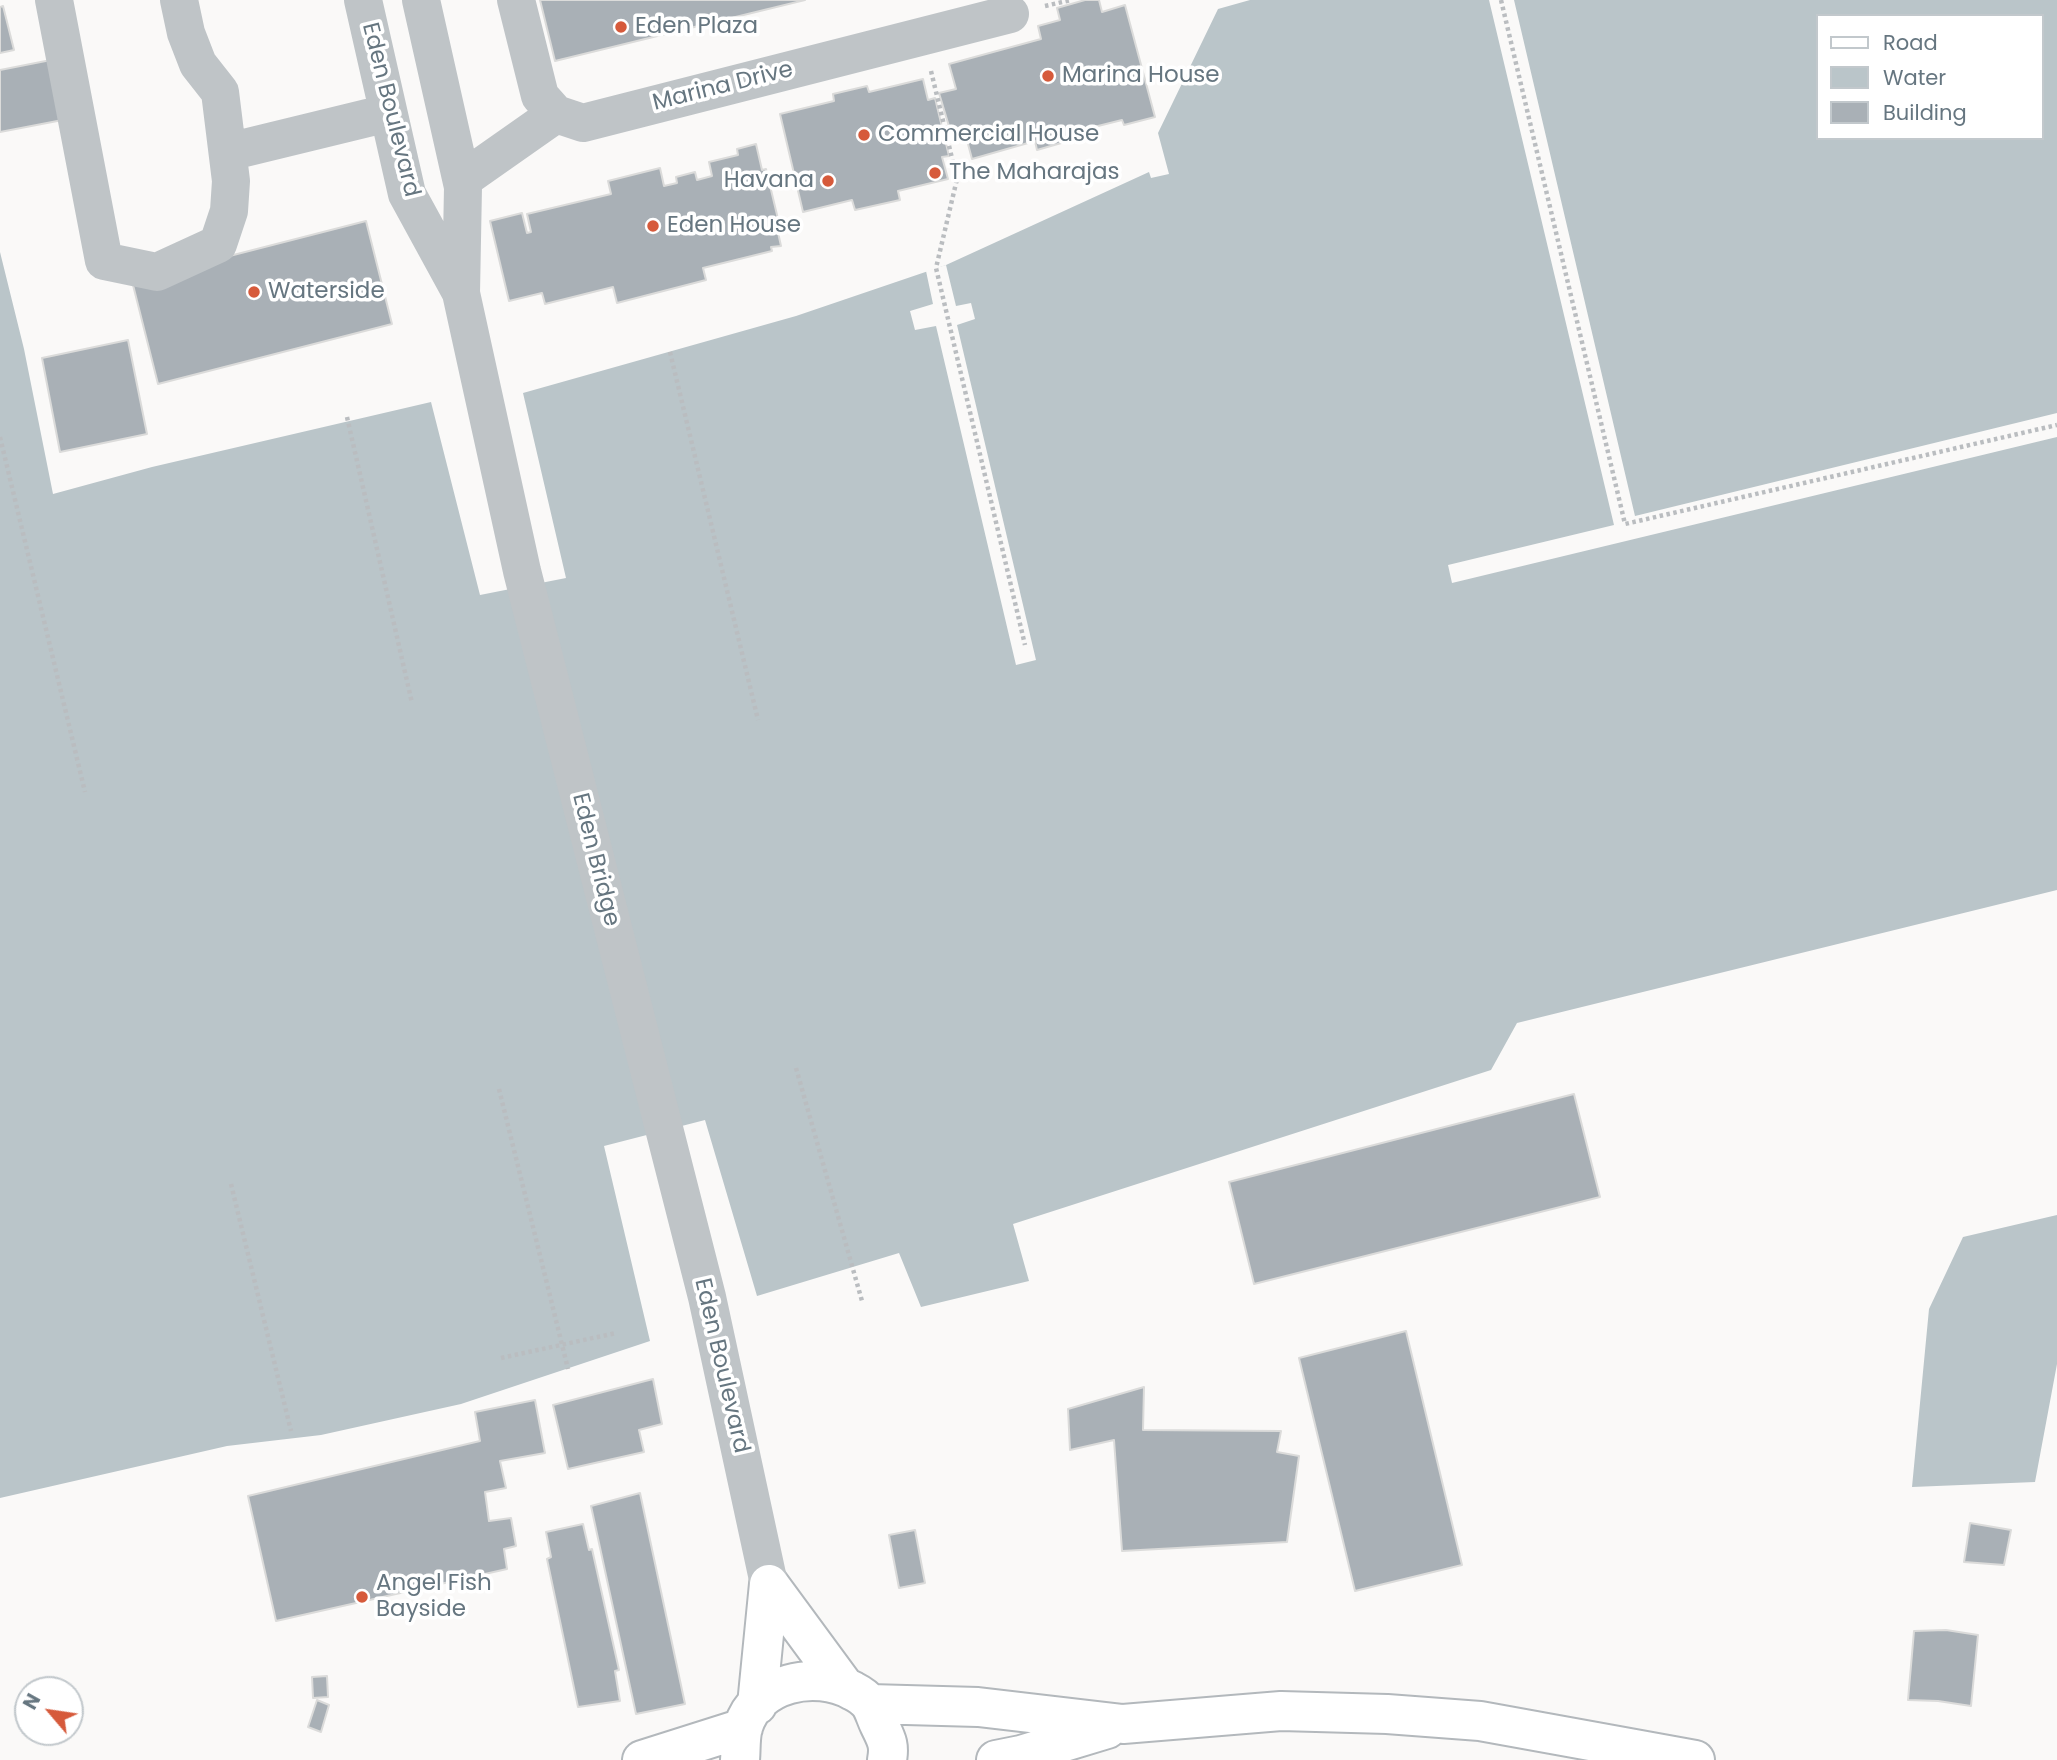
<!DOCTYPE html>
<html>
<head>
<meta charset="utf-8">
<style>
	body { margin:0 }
	#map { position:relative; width:2057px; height:1760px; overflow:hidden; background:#faf9f8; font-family:Poppins,sans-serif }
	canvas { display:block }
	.legend { position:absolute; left:1816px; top:14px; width:228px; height:126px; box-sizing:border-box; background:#fff; border:2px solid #c2c8cc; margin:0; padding:9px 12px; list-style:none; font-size:21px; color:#667680 }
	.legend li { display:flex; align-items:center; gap:14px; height:35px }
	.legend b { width:35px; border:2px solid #c2c8cc }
	.north { position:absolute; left:14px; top:1676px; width:70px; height:70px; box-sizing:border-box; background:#fff; border:2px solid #c2c8cc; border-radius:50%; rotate:299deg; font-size:19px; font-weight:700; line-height:28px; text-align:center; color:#667680 }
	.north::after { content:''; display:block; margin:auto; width:24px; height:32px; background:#d65a3b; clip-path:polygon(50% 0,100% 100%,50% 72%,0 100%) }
</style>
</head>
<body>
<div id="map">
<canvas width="2057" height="1760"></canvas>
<ul class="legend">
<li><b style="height:9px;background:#fff"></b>Road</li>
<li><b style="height:19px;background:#bac5c9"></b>Water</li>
<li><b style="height:19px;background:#a9b0b6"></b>Building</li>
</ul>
<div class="north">N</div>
</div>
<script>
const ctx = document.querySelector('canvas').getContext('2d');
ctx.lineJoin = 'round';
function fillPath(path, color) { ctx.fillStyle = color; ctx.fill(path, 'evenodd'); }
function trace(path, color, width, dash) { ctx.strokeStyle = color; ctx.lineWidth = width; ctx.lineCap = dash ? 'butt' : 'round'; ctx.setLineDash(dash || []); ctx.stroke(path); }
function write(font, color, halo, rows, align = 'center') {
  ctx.font = font + ' Poppins,sans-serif'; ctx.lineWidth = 7; ctx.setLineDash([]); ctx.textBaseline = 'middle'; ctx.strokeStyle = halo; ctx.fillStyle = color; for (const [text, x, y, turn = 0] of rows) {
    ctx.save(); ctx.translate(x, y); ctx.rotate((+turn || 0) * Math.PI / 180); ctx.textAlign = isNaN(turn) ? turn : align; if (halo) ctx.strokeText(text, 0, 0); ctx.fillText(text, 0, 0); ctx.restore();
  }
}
fillPath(new Path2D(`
	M 1250,0 L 2057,0 L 2057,890 L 1517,1023 L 1491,1070 L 1013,1224 L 1029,1281 L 921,1307 L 899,1253 L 757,1296 L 705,1120 L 604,1146 L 650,1341 L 461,1404 L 321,1435 L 227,1446 L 0,1498 L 0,252 L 24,349 L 53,494 L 152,467 L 431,402 L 480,595 L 566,578 L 523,393 L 796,316 L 946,265 L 1149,172 L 1151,178 L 1169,174 L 1158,133 L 1218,9 ZM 1817,16 L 2041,16 L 2041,138 L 1817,138 Z
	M 2057,1215 L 2057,1364 L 2035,1482 L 1912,1487 L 1929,1309 L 1963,1237 Z`), '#bac5c9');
fillPath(new Path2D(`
	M 1489,0 L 1514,0 L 1635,516 L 2057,413 L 2057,437 L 1452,583 L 1448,565 L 1614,525 Z
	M 946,265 L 956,306 L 971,303 L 975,319 L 957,325 L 1036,660 L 1016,665 L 936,326 L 915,330 L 910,311 L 933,304 L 926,271 Z`), '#faf9f8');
const building = new Path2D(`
	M 540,0 L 805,0 L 555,61 Z
	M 1085,0 L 1099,0 L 1102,12 L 1125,5 L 1155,117 L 1124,125 L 1122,120 L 1094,127 L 1096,133 L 1037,150 L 1035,141 L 972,159 L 964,129 L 951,133 L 939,93 L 956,89 L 949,64 L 1041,39 L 1038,26 L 1060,20 L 1057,8 Z
	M 3,6 L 14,50 L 0,53 L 0,7 Z
	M 61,58 L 73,118 L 0,132 L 0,70 Z
	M 923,79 L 928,100 L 935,98 L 949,156 L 942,157 L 948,179 L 898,191 L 900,200 L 855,210 L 852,200 L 803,212 L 780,114 L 834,101 L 833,94 L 867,86 L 869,92 Z
	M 756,144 L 762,170 L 766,169 L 778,219 L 775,219 L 781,246 L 771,247 L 772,251 L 703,268 L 706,280 L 617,303 L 613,287 L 545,304 L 542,293 L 509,301 L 490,221 L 522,213 L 527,233 L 531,232 L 527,214 L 611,194 L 608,181 L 660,168 L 664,186 L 677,183 L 676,177 L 695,172 L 697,180 L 712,176 L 709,162 L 738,155 L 737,149 Z
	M 366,221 L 392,324 L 158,384 L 132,281 Z
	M 128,340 L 147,434 L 60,452 L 42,358 Z
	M 1574,1094 L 1600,1197 L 1254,1284 L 1229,1182 Z
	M 1406,1331 L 1462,1565 L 1355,1591 L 1299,1358 Z
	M 653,1379 L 662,1424 L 639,1430 L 644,1452 L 568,1469 L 553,1405 Z
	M 1144,1387 L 1143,1430 L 1281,1431 L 1277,1452 L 1299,1456 L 1287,1542 L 1122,1551 L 1114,1440 L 1070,1450 L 1068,1409 Z
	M 535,1400 L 545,1453 L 500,1461 L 506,1488 L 485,1492 L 489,1521 L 511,1518 L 516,1546 L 504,1549 L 507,1569 L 276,1621 L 248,1496 L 480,1441 L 475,1412 Z
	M 640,1493 L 685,1704 L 636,1714 L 591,1506 Z
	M 1970,1523 L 2011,1530 L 2004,1565 L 1964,1562 Z
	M 583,1524 L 589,1550 L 592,1549 L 619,1670 L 615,1671 L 620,1701 L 578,1707 L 547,1559 L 551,1557 L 546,1532 Z
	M 915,1530 L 925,1583 L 899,1588 L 889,1535 Z
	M 1946,1630 L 1978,1635 L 1971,1706 L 1938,1701 L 1908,1700 L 1914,1631 Z
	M 327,1676 L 328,1697 L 313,1698 L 312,1677 Z
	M 317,1700 L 329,1705 L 321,1732 L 308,1727 Z`);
fillPath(building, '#a9b0b6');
trace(building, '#dbdbda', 2);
const major = new Path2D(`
	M 769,1584 L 844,1686
	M 870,1704 L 978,1707 L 1123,1724 L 1281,1711 L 1387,1714 L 1480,1721 L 1695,1760
	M 757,1705 L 769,1584
	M 642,1760 L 743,1728
	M 740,1760 C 741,1750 740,1737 743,1727 C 757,1682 815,1670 853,1691 C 859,1694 866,1699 870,1704 C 874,1710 876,1718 879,1724 C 886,1739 890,1744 887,1760
	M 996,1760 L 1021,1755 L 1107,1729`);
trace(major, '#b3b8bc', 42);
trace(new Path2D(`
	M 1501,0 L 1625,524 L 2057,425
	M 1045,6 L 1071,0
	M 931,71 L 957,179 L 936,268 L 1025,645
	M 670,352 L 758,720
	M 347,417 L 412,703
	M 0,437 L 85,792
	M 796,1068 L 862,1301
	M 499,1089 L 568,1369
	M 231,1184 L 291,1431
	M 501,1358 L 616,1333`), '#babdc0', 4.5, [3.5, 3.5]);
trace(new Path2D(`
	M 54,0 L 104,261 L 157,272 L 218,244 L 229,211 L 231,181 L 220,92 L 198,64 L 186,33 L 179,0
	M 363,0 L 407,194 L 460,291
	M 421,0 L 463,187 L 461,293 L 522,571 L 707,1297 L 769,1584
	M 516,0 L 540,96 L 556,114 L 583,123 L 1010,14
	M 228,152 L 388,113
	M 462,180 L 556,114`), '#bfc4c7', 38);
trace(major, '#fff', 38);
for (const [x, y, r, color] of [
	[621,27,7,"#d65a3b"],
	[1048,76,7,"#d65a3b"],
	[864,135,7,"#d65a3b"],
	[935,173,7,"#d65a3b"],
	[828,181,7,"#d65a3b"],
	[653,226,7,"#d65a3b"],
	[254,292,7,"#d65a3b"],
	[362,1597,7,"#d65a3b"]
]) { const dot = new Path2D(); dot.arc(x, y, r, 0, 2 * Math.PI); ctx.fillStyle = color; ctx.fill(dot); trace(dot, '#fff', 2.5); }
write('23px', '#667680', '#fff', [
	["Eden Plaza",635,27],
	["Marina House",1062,76],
	["Commercial House",878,135],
	["The Maharajas",949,173],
	["Havana",814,181,"right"],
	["Eden House",667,226],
	["Waterside",268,292],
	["Angel Fish",376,1584],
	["Bayside",376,1610]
], 'left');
write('23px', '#667680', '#fff', [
	["Marina Drive",723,87,-14],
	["Eden Boulevard",390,110,76],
	["Eden Bridge",595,860,76],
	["Eden Boulevard",721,1366,77]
]);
</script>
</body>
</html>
